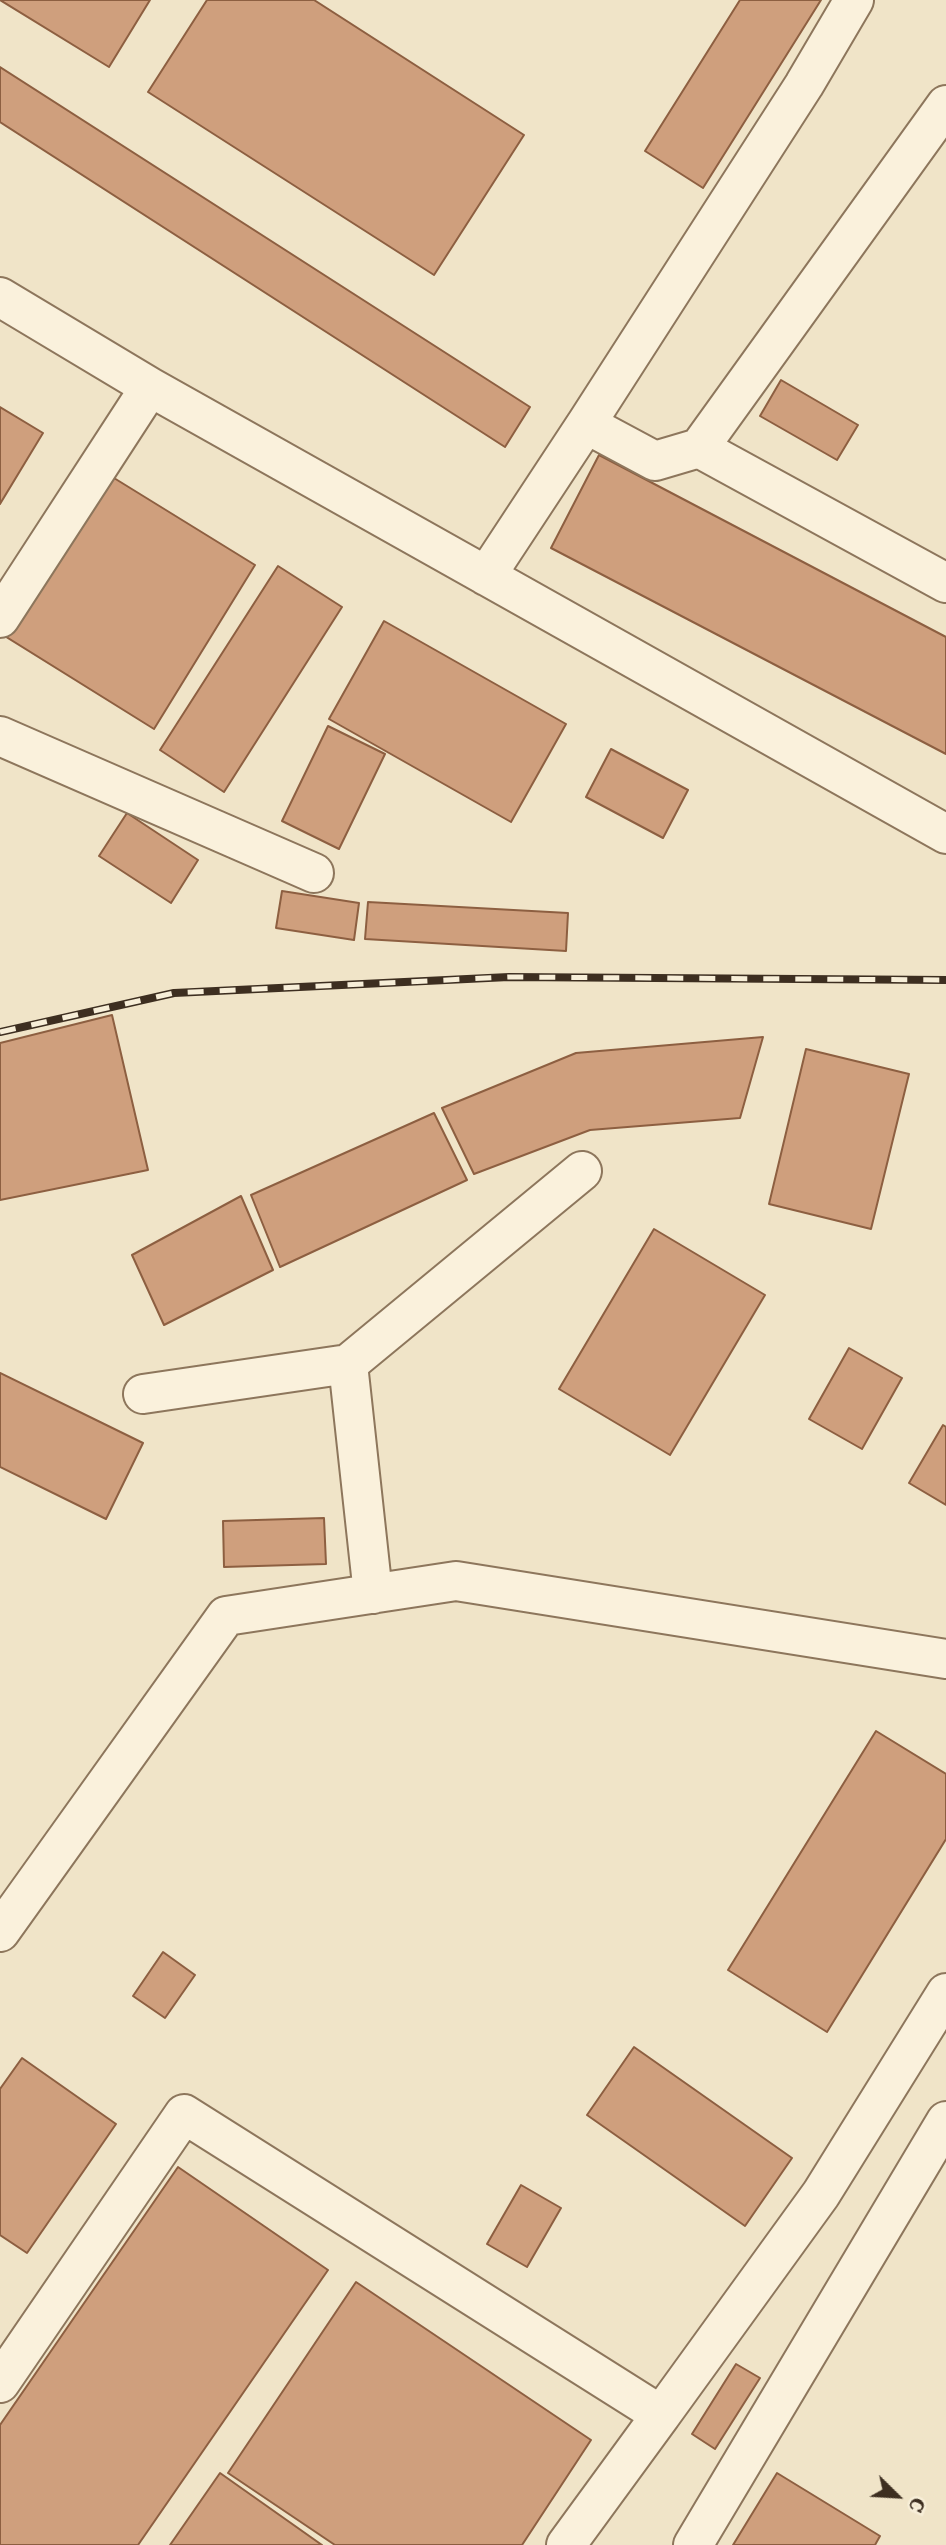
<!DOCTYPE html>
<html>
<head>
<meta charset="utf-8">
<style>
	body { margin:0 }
	#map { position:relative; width:946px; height:2545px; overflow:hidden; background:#f0e4c8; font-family:"Roboto Serif",serif }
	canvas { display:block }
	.north { position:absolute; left:862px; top:2461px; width:70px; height:70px; -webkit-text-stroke:5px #f7eed8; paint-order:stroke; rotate:114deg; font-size:19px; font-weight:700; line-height:28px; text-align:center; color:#3d2e20 }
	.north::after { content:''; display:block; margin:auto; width:24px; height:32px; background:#3d2e20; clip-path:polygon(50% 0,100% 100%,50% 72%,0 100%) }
</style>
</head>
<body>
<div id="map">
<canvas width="946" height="2545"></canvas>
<div class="north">С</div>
</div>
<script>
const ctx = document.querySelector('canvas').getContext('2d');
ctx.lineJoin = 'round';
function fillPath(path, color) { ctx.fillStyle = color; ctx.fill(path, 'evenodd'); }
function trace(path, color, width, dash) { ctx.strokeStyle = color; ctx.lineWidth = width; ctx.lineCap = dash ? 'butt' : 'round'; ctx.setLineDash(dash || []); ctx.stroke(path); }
const building = new Path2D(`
	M 0,0 L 150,0 L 109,67 Z
	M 207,0 L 314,0 L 524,135 L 434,275 L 148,92 Z
	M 740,0 L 821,0 L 703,188 L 645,151 Z
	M 0,67 L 530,407 L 505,447 L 0,122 Z
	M 781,380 L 858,425 L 837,460 L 760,416 Z
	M 0,407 L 43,433 L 0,504 Z
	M 599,455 L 946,637 L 946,754 L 551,548 Z
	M 101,470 L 255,565 L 154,729 L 0,633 Z
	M 278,566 L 342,607 L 224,792 L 160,750 Z
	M 384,621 L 566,724 L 511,822 L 329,719 Z
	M 328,726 L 385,754 L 339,849 L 282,821 Z
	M 611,749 L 688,790 L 663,838 L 586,797 Z
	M 127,813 L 198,860 L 171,903 L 99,856 Z
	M 282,891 L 359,903 L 354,940 L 276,928 Z
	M 368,902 L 568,913 L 566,951 L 365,939 Z
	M 112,1015 L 148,1170 L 0,1200 L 0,1043 Z
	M 763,1037 L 740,1118 L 590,1130 L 474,1174 L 442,1108 L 576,1053 Z
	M 806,1049 L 909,1074 L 871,1229 L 769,1204 Z
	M 434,1113 L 467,1180 L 280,1267 L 251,1195 Z
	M 241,1196 L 273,1270 L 164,1325 L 132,1255 Z
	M 654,1229 L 765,1295 L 670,1455 L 559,1389 Z
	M 849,1348 L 902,1378 L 862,1449 L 809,1419 Z
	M 0,1373 L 143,1443 L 106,1519 L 0,1467 Z
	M 943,1425 L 946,1427 L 946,1505 L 909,1483 Z
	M 324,1518 L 326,1564 L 224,1567 L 223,1521 Z
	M 876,1731 L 946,1774 L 946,1839 L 827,2032 L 728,1970 Z
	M 163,1952 L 195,1975 L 165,2018 L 133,1996 Z
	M 634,2047 L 792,2158 L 745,2226 L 587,2115 Z
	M 22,2058 L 116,2124 L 27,2253 L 0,2235 L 0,2089 Z
	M 178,2167 L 328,2270 L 138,2545 L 0,2545 L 0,2425 Z
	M 521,2185 L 561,2208 L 527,2267 L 487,2244 Z
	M 356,2282 L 591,2440 L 522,2545 L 335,2545 L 228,2473 Z
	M 736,2364 L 760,2378 L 715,2449 L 692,2434 Z
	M 220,2473 L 322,2545 L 170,2545 Z
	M 777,2473 L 880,2536 L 875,2545 L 733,2545 Z`);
fillPath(building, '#cf9f7d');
trace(building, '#8d5f41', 2);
const minor = new Path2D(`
	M 0,297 L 150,387 L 946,834
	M 586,424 L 804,85 L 854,0
	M 699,448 L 946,583
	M 486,576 L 586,424 L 655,461 L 699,448 L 946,105
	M 0,618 L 150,387
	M 0,736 L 314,873
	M 143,1394 L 348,1364
	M 373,1594 L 348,1364 L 582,1171
	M 0,1932 L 226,1616 L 456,1581 L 946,1659
	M 0,2383 L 184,2114 L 661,2415 L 566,2545
	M 661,2415 L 821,2194 L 946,1993
	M 693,2545 L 946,2121`);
trace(minor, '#8d765c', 42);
trace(minor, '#faf1dc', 38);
const rail = new Path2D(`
	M 0,1032 L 174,993 L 509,977 L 946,980`);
trace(rail, '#3d2e20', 8);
trace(rail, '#f7eed8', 5, [16]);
</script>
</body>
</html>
